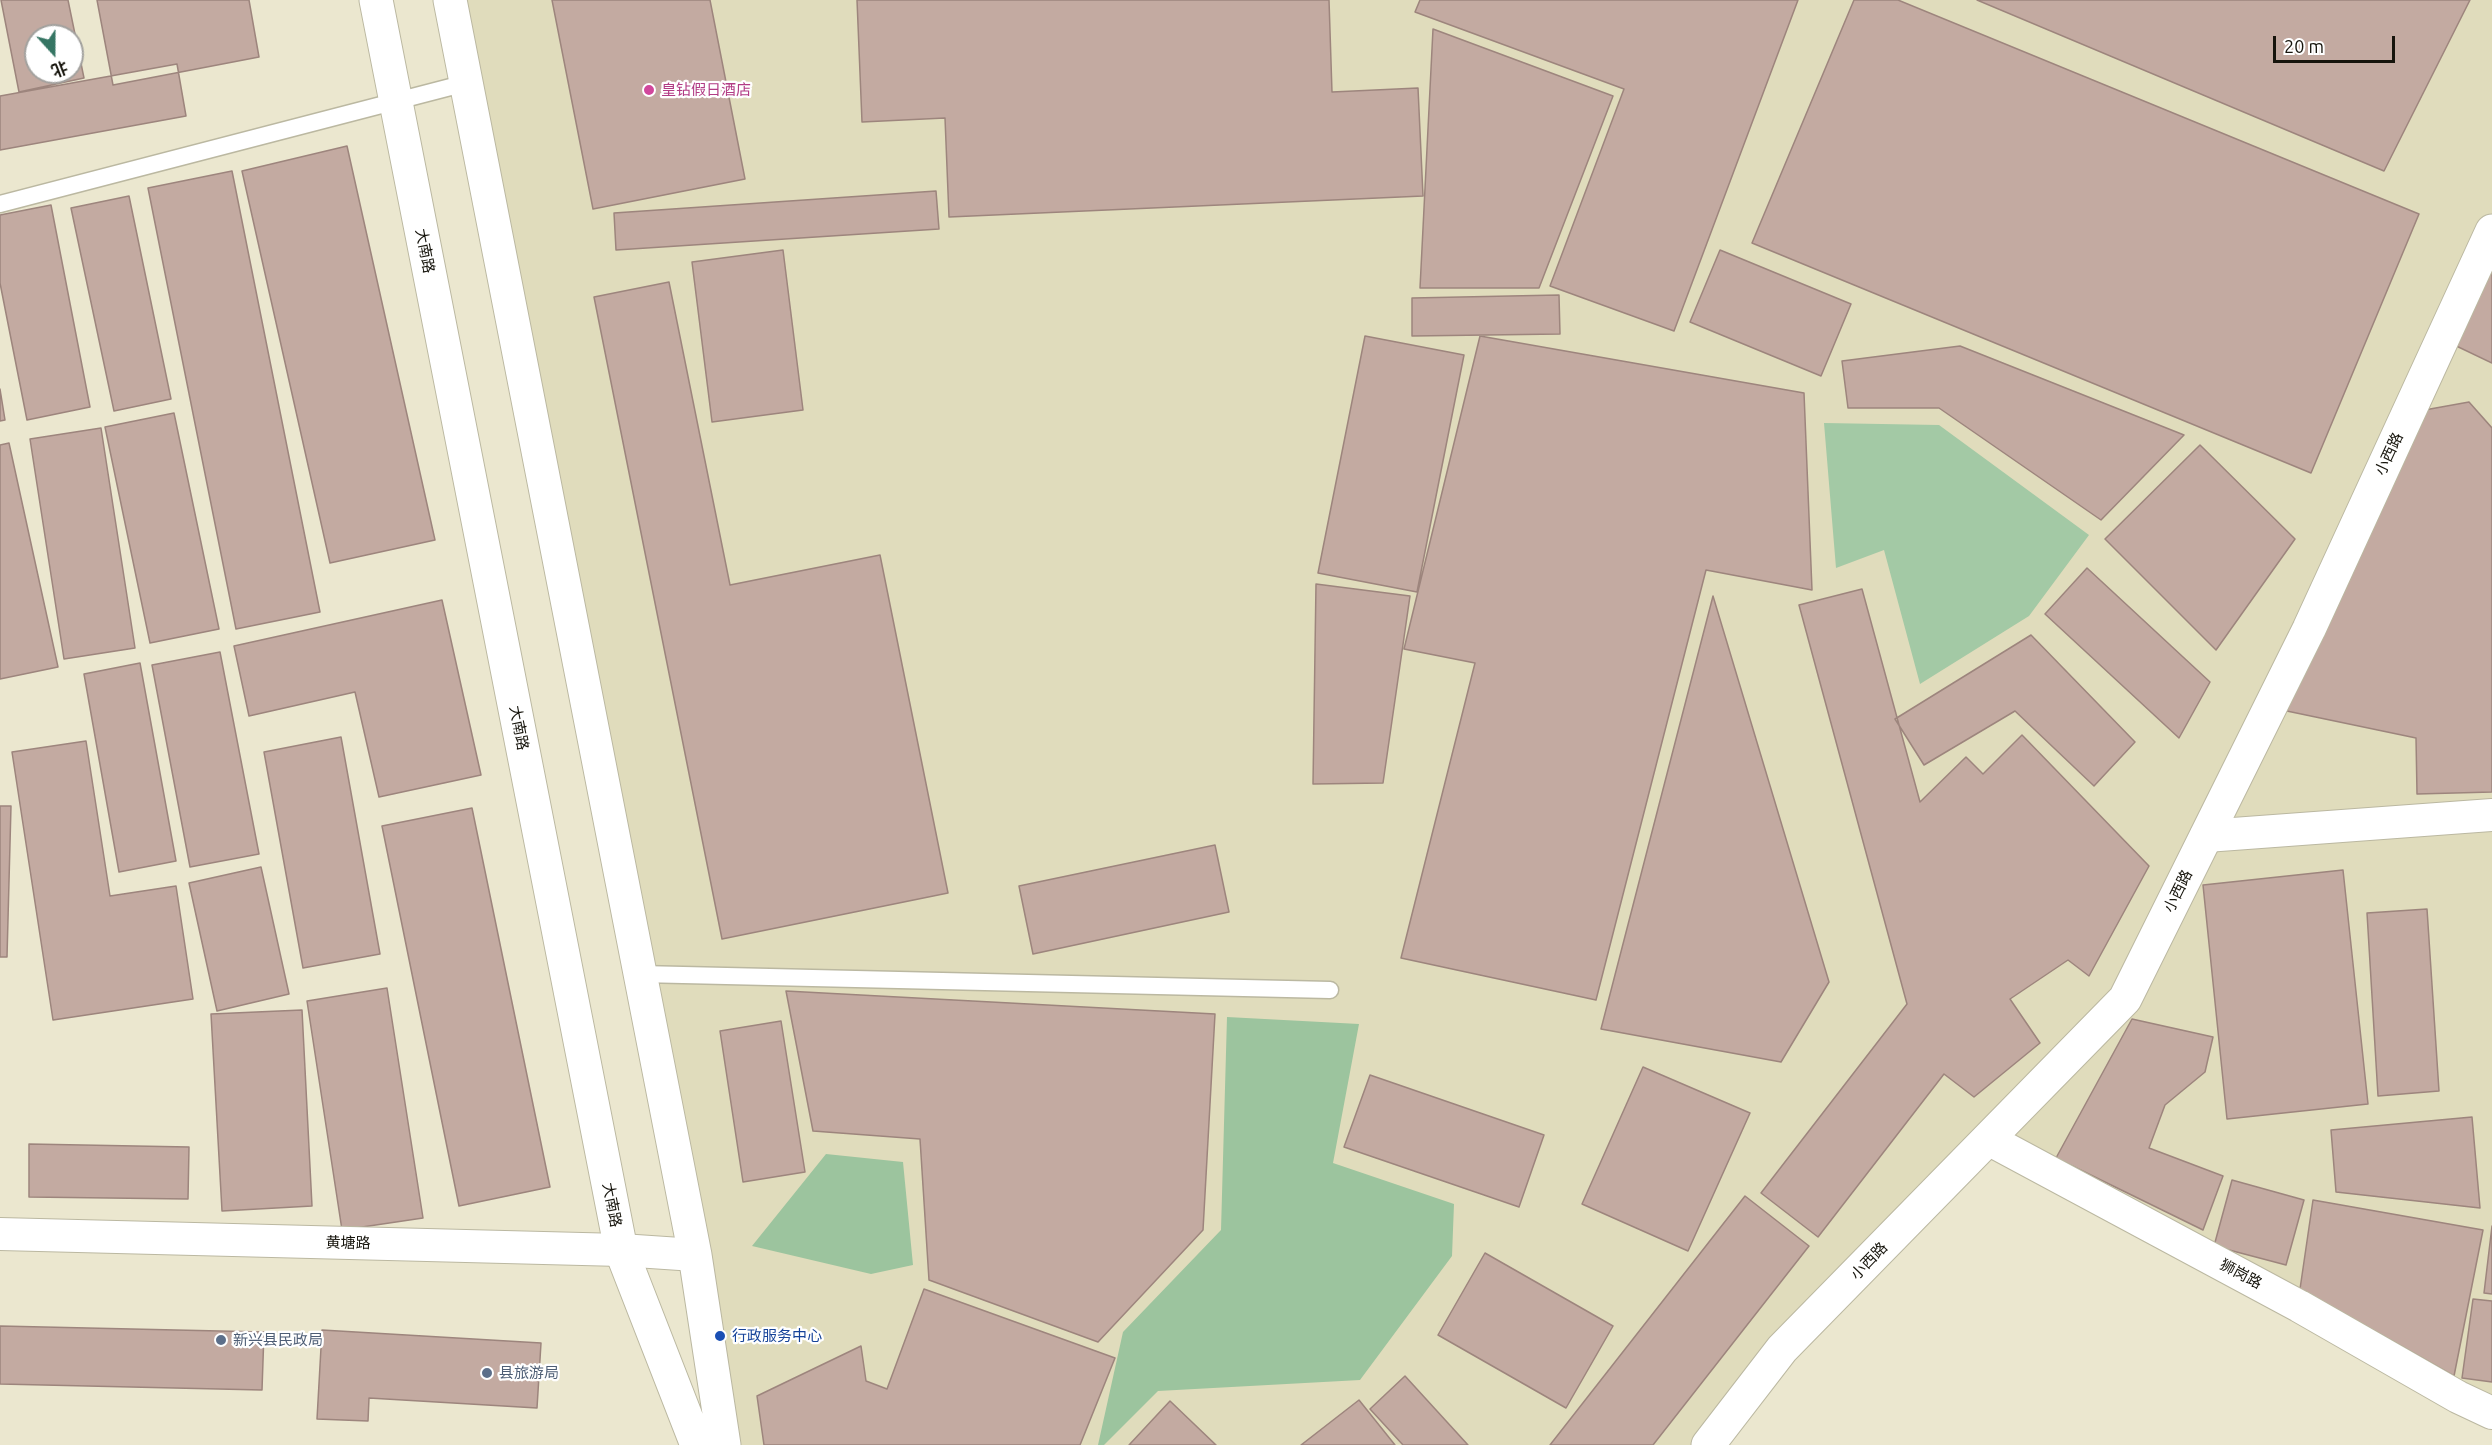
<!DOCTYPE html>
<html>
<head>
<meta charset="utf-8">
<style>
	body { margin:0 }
	#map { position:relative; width:2492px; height:1445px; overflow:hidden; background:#ebe7cf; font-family:Ubuntu,"Noto Sans SC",sans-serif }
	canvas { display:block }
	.north { position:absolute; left:24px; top:24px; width:60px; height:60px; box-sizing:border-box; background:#fff; border:2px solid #a2a19e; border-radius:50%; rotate:159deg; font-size:16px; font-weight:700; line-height:24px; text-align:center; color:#16140c }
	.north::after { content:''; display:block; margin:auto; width:21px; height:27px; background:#357563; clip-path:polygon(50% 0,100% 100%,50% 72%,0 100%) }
	.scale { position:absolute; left:2273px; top:36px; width:122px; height:27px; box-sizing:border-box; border:3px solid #16140c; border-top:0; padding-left:8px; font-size:18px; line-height:21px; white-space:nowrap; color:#16140c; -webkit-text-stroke:4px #fff; paint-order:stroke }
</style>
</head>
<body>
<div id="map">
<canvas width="2492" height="1445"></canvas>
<div class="north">北</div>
<div class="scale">20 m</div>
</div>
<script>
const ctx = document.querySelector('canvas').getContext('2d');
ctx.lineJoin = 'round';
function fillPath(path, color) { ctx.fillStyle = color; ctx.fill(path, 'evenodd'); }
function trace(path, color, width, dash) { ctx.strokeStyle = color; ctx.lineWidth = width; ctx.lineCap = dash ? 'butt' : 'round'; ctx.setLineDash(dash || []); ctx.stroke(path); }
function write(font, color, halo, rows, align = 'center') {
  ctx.font = font + ' Ubuntu,"Noto Sans SC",sans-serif'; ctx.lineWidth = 4.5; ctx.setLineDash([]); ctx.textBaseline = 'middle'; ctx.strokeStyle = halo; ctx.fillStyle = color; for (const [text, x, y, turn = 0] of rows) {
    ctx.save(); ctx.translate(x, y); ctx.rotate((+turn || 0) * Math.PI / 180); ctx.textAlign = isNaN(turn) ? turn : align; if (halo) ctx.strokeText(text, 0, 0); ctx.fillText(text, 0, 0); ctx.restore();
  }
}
fillPath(new Path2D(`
	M 450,0 L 2492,0 L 2492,1413 L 1988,1139 L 1708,1445 L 724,1445 Z`), '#e0dcbc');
fillPath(new Path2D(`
	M 1824,423 L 1939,425 L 2089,535 L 2029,616 L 1920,684 L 1884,550 L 1836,568 Z`), '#a3c9a5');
fillPath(new Path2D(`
	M 1227,1017 L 1359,1024 L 1333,1163 L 1454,1204 L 1452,1256 L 1360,1380 L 1158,1391 L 1104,1445 L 1098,1445 L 1123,1332 L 1221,1230 Z
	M 826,1154 L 903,1162 L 913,1265 L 871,1274 L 752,1246 Z`), '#9cc49e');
const building = new Path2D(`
	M 1,0 L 68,0 L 84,78 L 19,92 ZM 36,36 L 72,36 L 72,72 L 36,72 Z
	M 97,0 L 249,0 L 259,57 L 113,85 Z
	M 552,0 L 710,0 L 745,179 L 593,209 Z
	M 857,0 L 1329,0 L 1332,92 L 1418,88 L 1423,196 L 949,217 L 945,118 L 862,122 Z
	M 1420,0 L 1798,0 L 1674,331 L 1550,286 L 1624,89 L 1415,12 Z
	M 1854,0 L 1898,0 L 2419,214 L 2311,473 L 1752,243 Z
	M 1977,0 L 2470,0 L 2384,171 Z
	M 1433,29 L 1613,96 L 1539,288 L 1420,288 Z
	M 177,64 L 186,116 L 0,150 L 0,96 Z
	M 347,146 L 435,540 L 330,563 L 242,171 Z
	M 232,171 L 320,612 L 236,629 L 148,188 Z
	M 936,191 L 939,229 L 616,250 L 614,213 Z
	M 129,196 L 171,399 L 114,411 L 71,208 Z
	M 51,205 L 90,407 L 27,420 L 0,283 L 0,215 Z
	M 783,250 L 803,410 L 712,422 L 692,262 Z
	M 1720,250 L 1851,304 L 1821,376 L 1690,322 Z
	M 2492,252 L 2492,363 L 2448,342 Z
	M 669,282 L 730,585 L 880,555 L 948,893 L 722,939 L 594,297 Z
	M 1559,295 L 1560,334 L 1412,336 L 1412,298 Z
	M 1365,336 L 1464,355 L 1417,592 L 1318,573 Z
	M 1480,336 L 1804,393 L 1812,590 L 1706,570 L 1596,1000 L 1401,958 L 1475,663 L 1404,649 Z
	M 1960,346 L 2184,435 L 2101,520 L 1939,408 L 1848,408 L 1842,361 Z
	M 0,389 L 5,420 L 0,421 Z
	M 2469,402 L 2492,428 L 2492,792 L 2417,794 L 2416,738 L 2282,710 L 2419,411 Z
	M 174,413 L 219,629 L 150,643 L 105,427 Z
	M 101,428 L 135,648 L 64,659 L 30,439 Z
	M 9,443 L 58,667 L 0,679 L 0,445 Z
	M 2200,445 L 2295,539 L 2216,650 L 2105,539 Z
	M 2087,568 L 2210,682 L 2179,738 L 2045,614 Z
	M 1316,584 L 1410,596 L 1383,783 L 1313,784 Z
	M 1862,589 L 1920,802 L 1966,757 L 1983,774 L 2022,735 L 2149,866 L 2089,976 L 2068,960 L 2010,999 L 2040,1043 L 1974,1097 L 1944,1074 L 1818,1237 L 1761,1193 L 1907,1004 L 1799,605 Z
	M 1713,596 L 1829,982 L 1781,1062 L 1601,1029 Z
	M 442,600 L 481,775 L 379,797 L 355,692 L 249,716 L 234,646 Z
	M 2031,635 L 2135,742 L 2094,786 L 2015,711 L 1924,765 L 1895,719 Z
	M 220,652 L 259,854 L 190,867 L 152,665 Z
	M 140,663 L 176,861 L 119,872 L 84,674 Z
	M 341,737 L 380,954 L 303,968 L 264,752 Z
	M 86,741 L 110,896 L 176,886 L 193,999 L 53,1020 L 12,752 Z
	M 0,806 L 11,806 L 7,957 L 0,957 Z
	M 472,808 L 550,1187 L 459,1206 L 382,826 Z
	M 1215,845 L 1229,912 L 1033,954 L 1019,886 Z
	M 261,867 L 289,994 L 217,1011 L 189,883 Z
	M 2343,870 L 2368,1104 L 2227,1119 L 2203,885 Z
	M 2427,909 L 2439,1091 L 2378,1096 L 2367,913 Z
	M 387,988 L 423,1218 L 342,1230 L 307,1001 Z
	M 786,991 L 1215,1014 L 1203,1230 L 1098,1342 L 929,1280 L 920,1139 L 813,1131 Z
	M 302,1010 L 312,1206 L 222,1211 L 211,1014 Z
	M 2132,1019 L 2213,1037 L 2205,1072 L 2165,1105 L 2149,1148 L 2223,1176 L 2203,1230 L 2056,1158 Z
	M 781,1021 L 805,1172 L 743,1182 L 720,1031 Z
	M 1643,1067 L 1750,1113 L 1688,1251 L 1582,1204 Z
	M 1370,1075 L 1544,1135 L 1519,1207 L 1344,1147 Z
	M 2472,1117 L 2480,1208 L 2336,1192 L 2331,1130 Z
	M 29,1144 L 189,1147 L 188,1199 L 29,1197 Z
	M 2232,1180 L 2304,1200 L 2286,1265 L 2214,1246 Z
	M 1745,1196 L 1809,1246 L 1653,1445 L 1550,1445 Z
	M 2313,1200 L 2483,1230 L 2454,1376 L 2300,1289 Z
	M 2492,1226 L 2492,1294 L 2484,1293 Z
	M 1485,1253 L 1613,1326 L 1566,1408 L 1438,1335 Z
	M 924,1289 L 1115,1358 L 1080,1445 L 764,1445 L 757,1396 L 861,1346 L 866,1381 L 887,1389 Z
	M 2473,1299 L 2492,1301 L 2492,1382 L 2462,1378 Z
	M 0,1326 L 264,1332 L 262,1390 L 0,1384 Z
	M 322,1330 L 541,1343 L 537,1408 L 369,1398 L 368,1421 L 317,1419 Z
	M 1405,1376 L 1468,1445 L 1403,1445 L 1370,1409 Z
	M 1359,1400 L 1395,1445 L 1301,1445 Z
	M 1170,1401 L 1216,1445 L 1129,1445 Z`);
fillPath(building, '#c3aaa1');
trace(building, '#9d857d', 1.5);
const service = new Path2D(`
	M 0,204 L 466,83
	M 640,974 L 1330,990`);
const minor = new Path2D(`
	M 2206,836 L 2492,815
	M 1988,1139 L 2299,1306 L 2458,1397 L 2492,1413
	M 0,1234 L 621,1250 L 695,1255`);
const tertiary = new Path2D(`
	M 376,0 L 621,1250 L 697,1445
	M 450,0 L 695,1255 L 724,1445
	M 1708,1445 L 1782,1349 L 2125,999 L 2309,629 L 2492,231`);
trace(service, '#bbb8a1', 19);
trace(minor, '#bbb8a1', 34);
trace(tertiary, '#bbb8a1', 35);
trace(service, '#fff', 16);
trace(minor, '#fff', 32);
trace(tertiary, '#fff', 33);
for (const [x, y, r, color] of [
	[649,90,6,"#d1479c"],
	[720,1336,6,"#1a4fb4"],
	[221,1340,6,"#5c6f8a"],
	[487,1373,6,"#5c6f8a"]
]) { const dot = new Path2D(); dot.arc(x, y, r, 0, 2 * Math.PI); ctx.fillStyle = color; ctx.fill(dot); trace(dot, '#fff', 2); }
write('15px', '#b23c85', '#fff', [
	["皇钻假日酒店",661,90]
], 'left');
write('15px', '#16140c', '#fff', [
	["大南路",425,251,79],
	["小西路",2389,454,-65],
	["大南路",519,728,79],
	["小西路",2178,891,-64],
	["大南路",612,1205,79],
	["黄塘路",348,1243,1],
	["小西路",1869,1261,-46],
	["狮岗路",2241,1274,28]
]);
write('15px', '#164399', '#fff', [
	["行政服务中心",732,1336]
], 'left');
write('15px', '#4e5e75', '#fff', [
	["新兴县民政局",233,1340],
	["县旅游局",499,1373]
], 'left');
</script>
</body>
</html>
